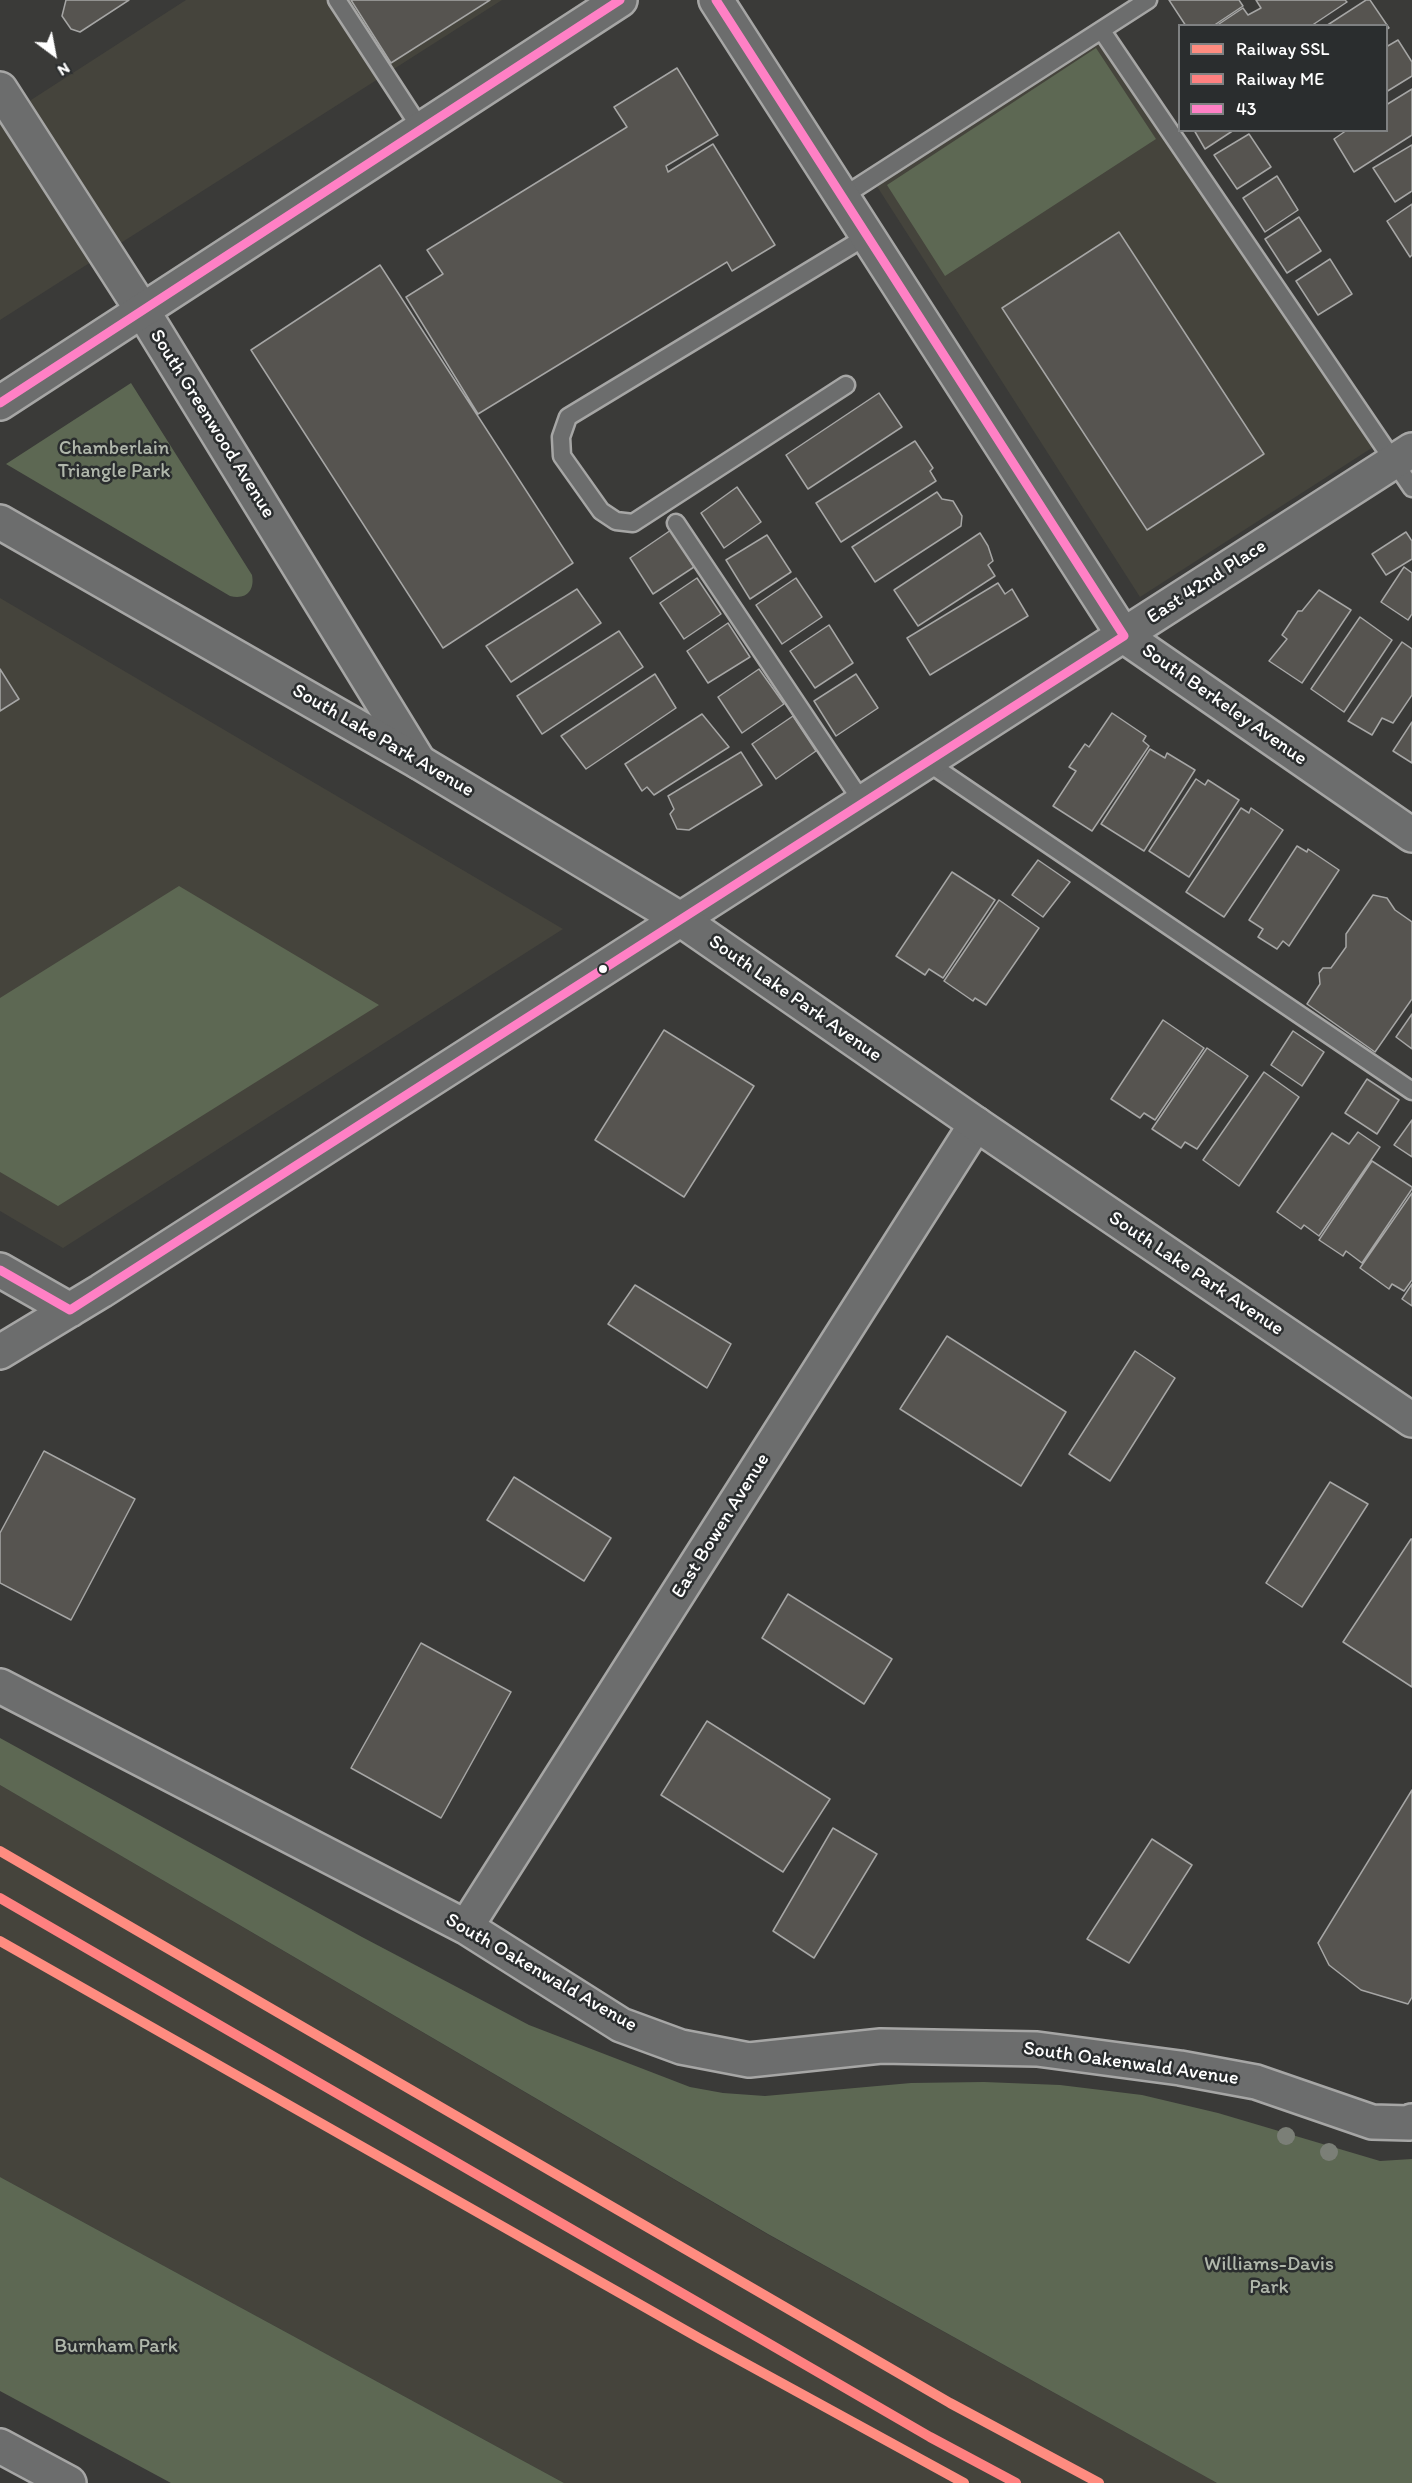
<!DOCTYPE html>
<html>
<head>
<meta charset="utf-8">
<style>
	body { margin:0 }
	#map { position:relative; width:1412px; height:2483px; overflow:hidden; background:#3a3a38; font-family:Itim,sans-serif }
	canvas { display:block }
	.legend { position:absolute; left:1178px; top:24px; width:210px; height:108px; box-sizing:border-box; background:#2a2d2e; border:2px solid #7f8182; margin:0; padding:8px 10px; list-style:none; font-size:18px; color:#fff }
	.legend li { display:flex; align-items:center; gap:12px; height:30px }
	.legend b { width:30px; border:2px solid #7f8182 }
	.north { position:absolute; left:24px; top:24px; width:60px; height:60px; -webkit-text-stroke:4px #2a2d2e; paint-order:stroke; rotate:148deg; font-size:16px; font-weight:700; line-height:24px; text-align:center; color:#fff }
	.north::after { content:''; display:block; margin:auto; width:21px; height:27px; background:#fff; clip-path:polygon(50% 0,100% 100%,50% 72%,0 100%) }
</style>
</head>
<body>
<div id="map">
<canvas width="1412" height="2483"></canvas>
<ul class="legend">
<li><b style="height:8px;background:#ff8c80"></b>Railway SSL</li>
<li><b style="height:8px;background:#ff8080"></b>Railway ME</li>
<li><b style="height:8px;background:#ff80c5"></b>43</li>
</ul>
<div class="north">N</div>
</div>
<script>
const ctx = document.querySelector('canvas').getContext('2d');
ctx.lineJoin = 'round';
function fillPath(path, color) { ctx.fillStyle = color; ctx.fill(path, 'evenodd'); }
function trace(path, color, width, dash) { ctx.strokeStyle = color; ctx.lineWidth = width; ctx.lineCap = dash ? 'butt' : 'round'; ctx.setLineDash(dash || []); ctx.stroke(path); }
function write(font, color, halo, rows, align = 'center') {
  ctx.font = font + ' Itim,sans-serif'; ctx.lineWidth = 5; ctx.setLineDash([]); ctx.textBaseline = 'middle'; ctx.strokeStyle = halo; ctx.fillStyle = color; for (const [text, x, y, turn = 0] of rows) {
    ctx.save(); ctx.translate(x, y); ctx.rotate((+turn || 0) * Math.PI / 180); ctx.textAlign = isNaN(turn) ? turn : align; if (halo) ctx.strokeText(text, 0, 0); ctx.fillText(text, 0, 0); ctx.restore();
  }
}
fillPath(new Path2D(`
	M 186,0 L 502,0 L 0,320 L 0,120 Z
	M 1102,31 L 1381,442 L 1140,597 L 871,177 Z
	M 0,598 L 563,929 L 63,1248 L 0,1211 Z
	M 0,1785 L 767,2234 L 1217,2483 L 564,2483 L 0,2177 Z`), '#45443c');
fillPath(new Path2D(`
	M 1096,48 L 1156,139 L 945,276 L 887,185 Z
	M 131,383 L 252,575 C 255,591 246,600 230,596 L 6,464 Z
	M 179,886 L 379,1005 L 58,1206 L 0,1172 L 0,998 Z
	M 0,1738 L 362,1937 L 529,2025 L 690,2087 L 723,2093 L 765,2096 L 911,2083 L 984,2082 L 1060,2085 L 1142,2095 L 1218,2113 L 1380,2161 L 1412,2159 L 1412,2483 L 1217,2483 L 768,2234 L 0,1785 Z
	M 0,2177 L 564,2483 L 171,2483 L 0,2391 Z`), '#5d6853');
const building = new Path2D(`
	M 66,0 L 129,0 L 80,32 L 71,29 L 62,16 Z
	M 351,0 L 490,0 L 391,63 Z
	M 1169,0 L 1239,0 L 1243,6 L 1213,26 L 1186,26 Z
	M 1256,0 L 1345,0 L 1347,2 L 1311,26 L 1216,26 L 1243,8 L 1248,15 L 1261,8 Z
	M 1366,0 L 1370,0 L 1389,28 L 1386,30 L 1386,26 L 1326,26 Z
	M 1398,40 L 1412,62 L 1412,76 L 1386,92 L 1386,47 Z
	M 677,68 L 718,135 L 666,166 L 668,172 L 713,144 L 775,245 L 732,271 L 727,262 L 478,414 L 406,297 L 443,274 L 427,250 L 627,127 L 614,107 Z
	M 1412,89 L 1412,135 L 1354,172 L 1334,139 L 1347,130 L 1386,130 L 1386,105 Z
	M 1194,130 L 1234,130 L 1205,149 Z
	M 1249,134 L 1271,167 L 1237,189 L 1214,155 Z
	M 1412,145 L 1412,191 L 1395,202 L 1373,168 Z
	M 1277,176 L 1298,210 L 1265,232 L 1243,198 Z
	M 1412,204 L 1412,255 L 1410,257 L 1387,221 Z
	M 1299,217 L 1321,251 L 1287,273 L 1265,239 Z
	M 1119,232 L 1264,454 L 1147,530 L 1002,308 Z
	M 1330,259 L 1352,294 L 1318,315 L 1296,281 Z
	M 380,265 L 573,563 L 443,648 L 251,350 Z
	M 879,393 L 902,427 L 808,489 L 786,455 Z
	M 915,441 L 933,468 L 930,471 L 936,481 L 841,542 L 816,503 Z
	M 737,487 L 761,522 L 724,548 L 701,513 Z
	M 937,492 L 942,499 L 953,501 L 962,516 L 961,526 L 875,582 L 852,547 Z
	M 671,530 L 694,567 L 653,594 L 630,558 Z
	M 1406,532 L 1412,541 L 1412,559 L 1386,575 L 1372,554 Z
	M 980,533 L 988,546 L 993,561 L 988,565 L 995,576 L 918,626 L 894,590 Z
	M 767,535 L 791,572 L 750,599 L 726,560 Z
	M 1404,567 L 1412,573 L 1412,614 L 1408,620 L 1381,602 Z
	M 697,578 L 721,614 L 684,639 L 660,603 Z
	M 796,578 L 822,617 L 782,644 L 756,605 Z
	M 998,583 L 1005,594 L 1012,589 L 1028,616 L 930,675 L 907,638 Z
	M 577,589 L 601,623 L 511,682 L 486,646 Z
	M 1319,590 L 1351,610 L 1302,683 L 1269,661 L 1287,639 L 1282,635 L 1298,611 L 1302,611 Z
	M 1360,617 L 1392,640 L 1344,712 L 1311,689 Z
	M 728,623 L 750,657 L 708,683 L 687,651 Z
	M 829,625 L 853,663 L 815,688 L 790,651 Z
	M 619,631 L 643,667 L 542,734 L 517,696 Z
	M 1402,642 L 1412,649 L 1412,695 L 1393,723 L 1382,718 L 1372,735 L 1348,721 Z
	M 0,669 L 19,699 L 0,711 Z
	M 759,669 L 784,704 L 742,733 L 718,697 Z
	M 655,674 L 676,708 L 586,769 L 561,736 Z
	M 856,674 L 878,708 L 836,736 L 814,701 Z
	M 1112,713 L 1146,736 L 1143,741 L 1149,746 L 1092,831 L 1053,806 L 1076,771 L 1069,767 L 1085,744 L 1089,747 Z
	M 702,714 L 729,747 L 654,795 L 647,787 L 642,791 L 625,764 Z
	M 793,716 L 816,751 L 776,779 L 752,744 Z
	M 1412,722 L 1412,763 L 1393,751 Z
	M 1150,749 L 1165,758 L 1167,753 L 1195,770 L 1144,851 L 1101,824 Z
	M 741,752 L 762,785 L 689,830 L 677,829 L 670,814 L 674,809 L 668,796 Z
	M 1196,779 L 1205,785 L 1208,780 L 1239,800 L 1189,877 L 1149,851 Z
	M 1241,808 L 1249,813 L 1251,808 L 1283,830 L 1224,917 L 1186,892 Z
	M 1297,846 L 1307,852 L 1308,849 L 1339,870 L 1289,946 L 1283,941 L 1277,949 L 1258,937 L 1263,929 L 1249,920 Z
	M 1038,860 L 1070,882 L 1043,917 L 1012,895 Z
	M 952,872 L 995,900 L 943,978 L 929,969 L 925,975 L 896,956 Z
	M 1373,895 L 1387,898 L 1395,910 L 1412,922 L 1412,999 L 1375,1052 L 1307,1004 L 1320,984 L 1319,973 L 1323,968 L 1331,968 L 1346,947 L 1346,934 Z
	M 999,900 L 1039,928 L 986,1005 L 975,998 L 973,1001 L 944,981 Z
	M 1412,1014 L 1412,1049 L 1396,1037 Z
	M 1163,1020 L 1204,1048 L 1155,1120 L 1144,1113 L 1140,1118 L 1111,1099 Z
	M 664,1030 L 754,1086 L 684,1197 L 595,1140 Z
	M 1293,1031 L 1324,1052 L 1302,1086 L 1271,1065 Z
	M 1207,1048 L 1248,1076 L 1197,1149 L 1185,1142 L 1181,1148 L 1152,1129 Z
	M 1264,1072 L 1299,1097 L 1239,1186 L 1203,1160 Z
	M 1367,1079 L 1399,1100 L 1377,1134 L 1345,1113 Z
	M 1412,1120 L 1412,1157 L 1394,1145 Z
	M 1358,1132 L 1380,1147 L 1319,1236 L 1304,1225 L 1301,1229 L 1277,1212 L 1332,1133 L 1349,1144 Z
	M 1372,1161 L 1412,1187 L 1412,1189 L 1362,1263 L 1346,1251 L 1343,1256 L 1319,1240 Z
	M 1412,1193 L 1412,1280 L 1404,1291 L 1392,1284 L 1389,1289 L 1360,1268 Z
	M 1412,1284 L 1412,1306 L 1402,1299 Z
	M 635,1285 L 731,1344 L 707,1388 L 608,1324 Z
	M 947,1336 L 1066,1412 L 1021,1486 L 900,1409 Z
	M 1135,1351 L 1175,1378 L 1110,1481 L 1069,1454 Z
	M 44,1451 L 135,1499 L 71,1620 L 0,1583 L 0,1533 Z
	M 514,1477 L 611,1538 L 584,1581 L 487,1520 Z
	M 1330,1482 L 1368,1504 L 1302,1607 L 1266,1583 Z
	M 1411,1539 L 1412,1539 L 1412,1687 L 1343,1642 Z
	M 788,1594 L 892,1659 L 864,1704 L 762,1638 Z
	M 421,1643 L 511,1692 L 441,1818 L 351,1768 Z
	M 707,1721 L 830,1799 L 783,1872 L 661,1795 Z
	M 1412,1790 L 1412,1997 L 1408,2004 L 1361,1990 L 1329,1965 L 1318,1943 Z
	M 833,1828 L 877,1854 L 814,1958 L 773,1931 Z
	M 1152,1839 L 1192,1865 L 1129,1963 L 1087,1939 Z`);
fillPath(building, '#565450');
trace(building, '#a6a6a5', 1.5);
const service = new Path2D(`
	M 337,0 L 421,129
	M 1102,31 L 1412,488
	M 842,197 L 1148,0
	M 846,385 L 633,523 L 616,521 L 601,511 L 562,456 L 561,437 L 568,417 L 867,236
	M 676,523 L 863,803
	M 927,762 L 1412,1091`);
const minor = new Path2D(`
	M 716,0 L 1124,636 L 1412,835
	M 0,89 L 142,310 L 419,762
	M 0,1270 L 70,1310
	M 0,1352 L 101,1291 L 1412,450
	M 0,1686 L 466,1927 L 621,2025 L 681,2047 L 749,2060 L 881,2046 L 1037,2049 L 1180,2068 L 1256,2082 L 1372,2122 L 1409,2123 L 1412,2121
	M 466,1927 L 976,1124`);
const tertiary = new Path2D(`
	M 0,403 L 620,0
	M 0,522 L 419,762 L 680,919 L 976,1124 L 1412,1420`);
const motorway = new Path2D(`
	M 0,2446 L 69,2483`);
trace(service, '#a6a6a5', 21);
trace(minor, '#a6a6a5', 38);
trace(tertiary, '#a6a6a5', 38);
trace(motorway, '#a6a6a5', 38);
trace(service, '#6c6d6d', 16);
trace(minor, '#6c6d6d', 33);
trace(tertiary, '#6c6d6d', 33);
trace(motorway, '#6c6d6d', 33);
trace(new Path2D(`
	M 0,403 L 620,0
	M 0,1270 L 70,1310 L 1124,636 L 716,0`), '#ff80c5', 9);
trace(new Path2D(`
	M 0,1851 L 950,2403 L 1099,2483
	M 0,1941 L 699,2338 L 964,2483`), '#ff8c80', 10);
trace(new Path2D(`
	M 0,1898 L 930,2437 L 1016,2483`), '#ff8080', 10);
ctx.fillStyle = '#7b7f77';
for (const [x, y] of [
	[1286,2136],
	[1329,2152]
]) { ctx.beginPath(); ctx.arc(x, y, 9, 0, 2 * Math.PI); ctx.fill(); }
for (const [x, y, r, color] of [
	[603,969,5,"#fff"]
]) { const dot = new Path2D(); dot.arc(x, y, r, 0, 2 * Math.PI); ctx.fillStyle = color; ctx.fill(dot); trace(dot, '#2a2d2e', 2); }
write('20px', '#fff', '#2a2d2e', [
	["South Greenwood Avenue",212,424,58],
	["East 42nd Place",1207,582,-33],
	["South Berkeley Avenue",1224,705,35],
	["South Lake Park Avenue",383,741,30],
	["South Lake Park Avenue",795,999,35],
	["South Lake Park Avenue",1196,1274,34],
	["East Bowen Avenue",721,1526,-58],
	["South Oakenwald Avenue",541,1973,30],
	["South Oakenwald Avenue",1131,2064,8]
]);
write('20px', '#b0b7ab', '#2a2d2e', [
	["Chamberlain",114,449],
	["Triangle Park",114,472],
	["Williams-Davis",1269,2265],
	["Park",1269,2288],
	["Burnham Park",116,2347]
]);
</script>
</body>
</html>
